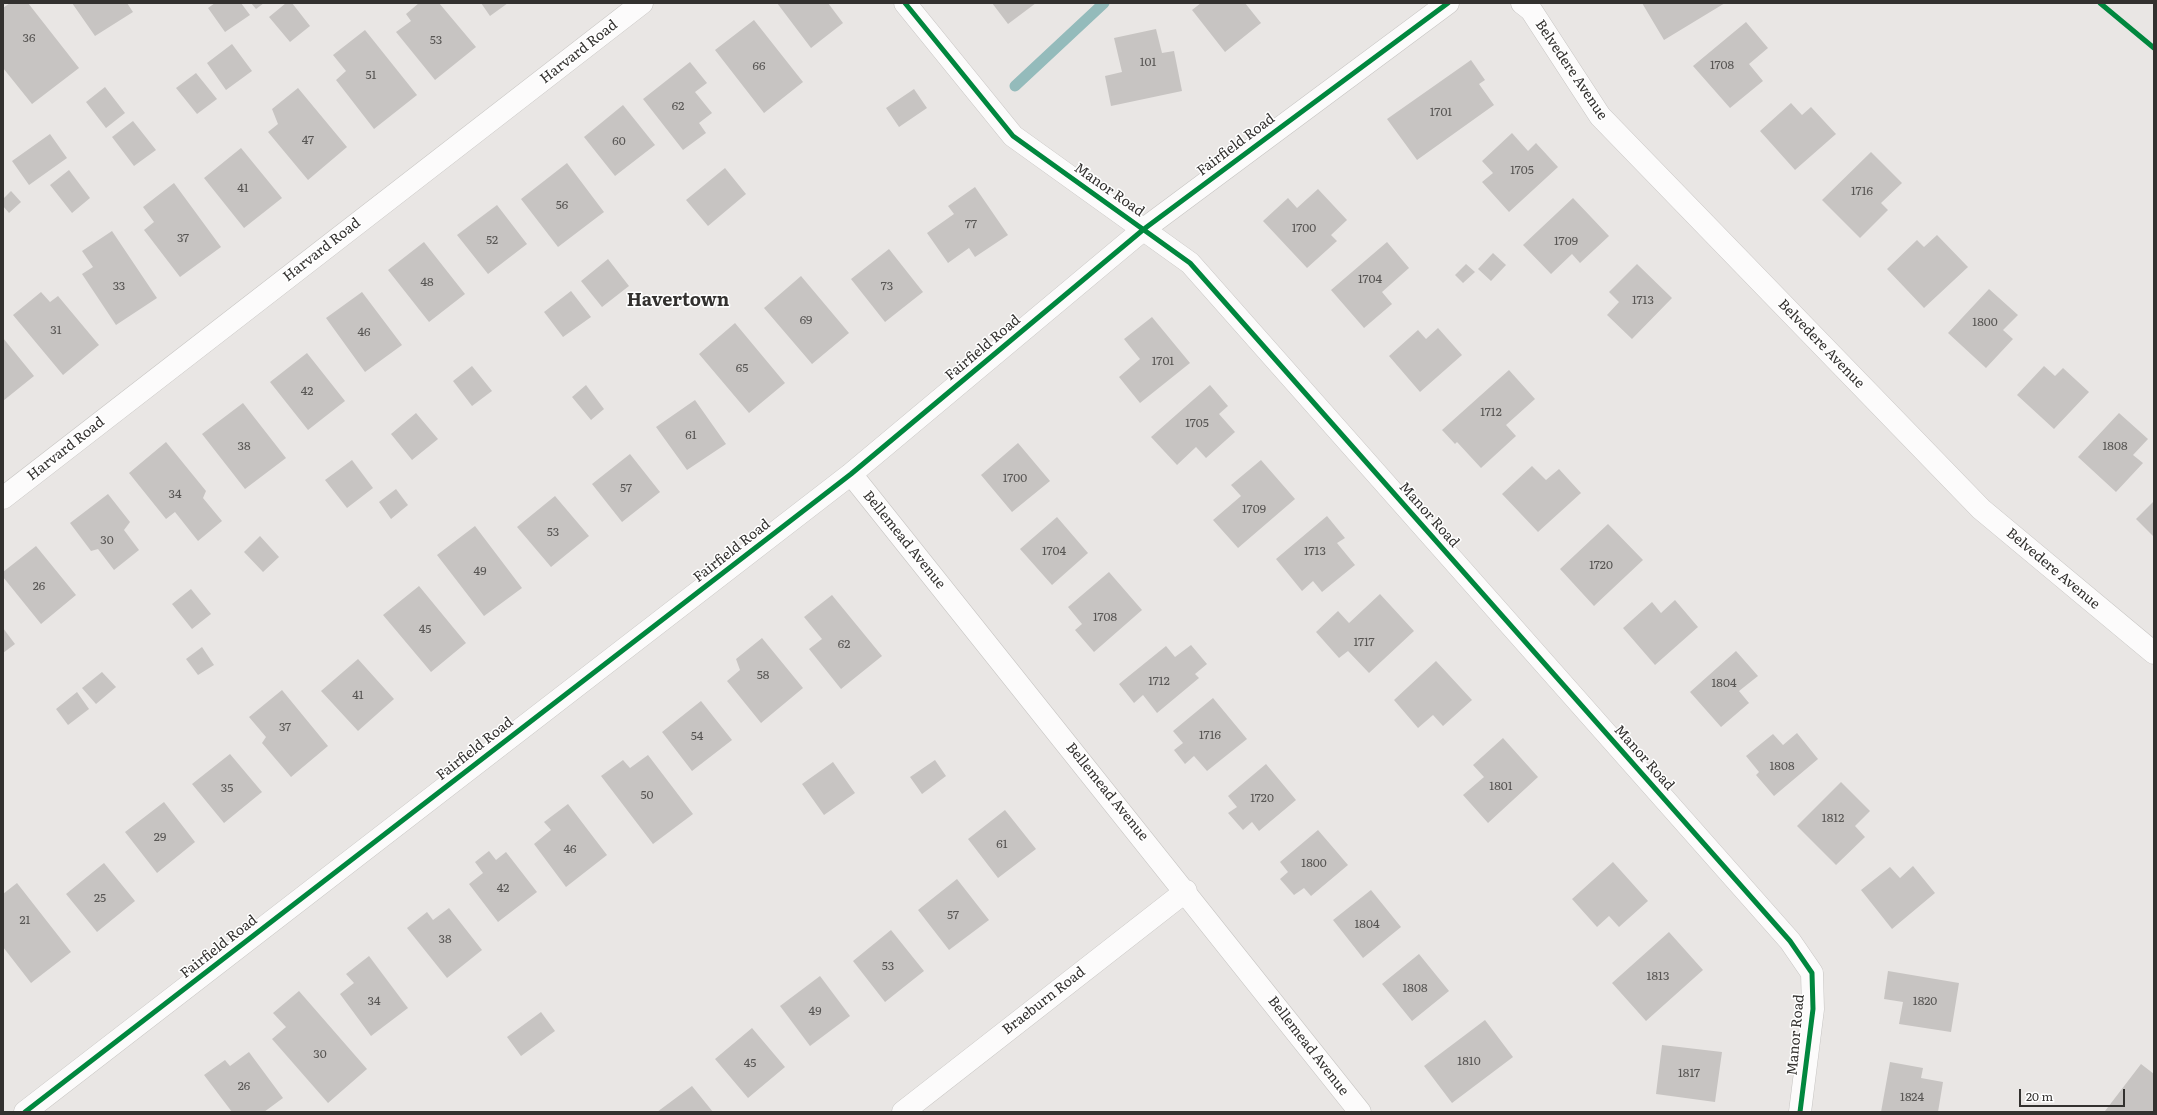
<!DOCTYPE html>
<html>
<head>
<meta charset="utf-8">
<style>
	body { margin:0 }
	#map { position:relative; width:2157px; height:1115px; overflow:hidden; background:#e9e6e4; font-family:Literata,serif }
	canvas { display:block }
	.frame { position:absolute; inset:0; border:4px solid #33312f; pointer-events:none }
	.scale { position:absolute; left:2019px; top:1089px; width:106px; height:18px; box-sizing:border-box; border:2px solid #33312f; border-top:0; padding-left:5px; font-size:12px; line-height:14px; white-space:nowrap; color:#33312f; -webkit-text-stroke:3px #fff; paint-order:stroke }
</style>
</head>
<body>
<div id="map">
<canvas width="2157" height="1115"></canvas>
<div class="frame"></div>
<div class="scale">20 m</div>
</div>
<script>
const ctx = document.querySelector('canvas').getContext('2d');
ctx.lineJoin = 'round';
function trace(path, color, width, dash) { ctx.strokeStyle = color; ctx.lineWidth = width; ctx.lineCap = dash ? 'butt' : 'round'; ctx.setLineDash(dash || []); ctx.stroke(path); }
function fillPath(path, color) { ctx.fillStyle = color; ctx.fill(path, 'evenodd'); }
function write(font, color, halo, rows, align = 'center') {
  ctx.font = font + ' Literata,serif'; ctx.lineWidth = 3; ctx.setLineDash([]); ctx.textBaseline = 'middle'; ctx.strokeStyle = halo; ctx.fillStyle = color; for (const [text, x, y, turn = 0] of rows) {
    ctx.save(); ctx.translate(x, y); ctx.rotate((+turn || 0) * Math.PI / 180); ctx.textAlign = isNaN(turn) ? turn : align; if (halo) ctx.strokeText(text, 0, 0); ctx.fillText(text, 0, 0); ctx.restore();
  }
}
trace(new Path2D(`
	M 1015,86 L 1104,3`), '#94bbbb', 11);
fillPath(new Path2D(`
	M 10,3 L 28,3 L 79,68 L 32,104 L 3,68 L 3,8 Z
	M 72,3 L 127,3 L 133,12 L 95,36 Z
	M 215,3 L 241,3 L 250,15 L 225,32 L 208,8 Z
	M 251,3 L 264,3 L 256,9 Z
	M 286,3 L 292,3 L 310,26 L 290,42 L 269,17 Z
	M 419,3 L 439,3 L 476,47 L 435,80 L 396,32 L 411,21 L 406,14 Z
	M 481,3 L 508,3 L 490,16 Z
	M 777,3 L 828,3 L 843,23 L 811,48 Z
	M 992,3 L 1036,3 L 1008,24 Z
	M 1201,3 L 1245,3 L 1261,23 L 1225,52 L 1192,10 Z
	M 1642,3 L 1725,3 L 1664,40 Z
	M 754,20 L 803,82 L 764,113 L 715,50 Z
	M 1746,22 L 1768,48 L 1749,64 L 1763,81 L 1730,108 L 1693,66 Z
	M 1156,29 L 1162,53 L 1174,51 L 1182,91 L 1111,106 L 1105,76 L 1122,72 L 1114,38 Z
	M 365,30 L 417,95 L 374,129 L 336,80 L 346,71 L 333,55 Z
	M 232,44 L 252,71 L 226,90 L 207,63 Z
	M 1471,60 L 1485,80 L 1479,84 L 1494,105 L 1417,160 L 1387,119 Z
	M 690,62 L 707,83 L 695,92 L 712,113 L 699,123 L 706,133 L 683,150 L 643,99 Z
	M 196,73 L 217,99 L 197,114 L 176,88 Z
	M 105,87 L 125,113 L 106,128 L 86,102 Z
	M 298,88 L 347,147 L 308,180 L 268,132 L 278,124 L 272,109 Z
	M 914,89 L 927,108 L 899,127 L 886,108 Z
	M 1791,103 L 1802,115 L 1811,107 L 1836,134 L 1795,170 L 1760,131 Z
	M 623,105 L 655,145 L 615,176 L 584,137 Z
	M 133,121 L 156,150 L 134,166 L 112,137 Z
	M 1512,133 L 1528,151 L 1536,143 L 1558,167 L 1509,212 L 1482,182 L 1493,173 L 1482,161 Z
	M 50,134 L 67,158 L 29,185 L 12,161 Z
	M 241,148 L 282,198 L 244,228 L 204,178 Z
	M 1871,152 L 1902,183 L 1881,203 L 1888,210 L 1860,238 L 1822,200 Z
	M 567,163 L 604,212 L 558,247 L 521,199 Z
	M 725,168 L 746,194 L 708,226 L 686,200 Z
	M 69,170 L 90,198 L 72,213 L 50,185 Z
	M 174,183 L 221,247 L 180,277 L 144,230 L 154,222 L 143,207 Z
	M 975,187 L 1008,235 L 975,257 L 969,248 L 948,263 L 927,233 L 954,214 L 948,206 Z
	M 1318,189 L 1347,220 L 1331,235 L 1337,241 L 1307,268 L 1263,221 L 1288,198 L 1297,208 Z
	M 11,191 L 21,202 L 9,213 L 3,206 L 3,199 Z
	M 1573,198 L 1609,236 L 1580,263 L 1572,254 L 1551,274 L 1523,245 Z
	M 497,205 L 527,244 L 488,274 L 457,235 Z
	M 112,231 L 157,298 L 116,325 L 82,274 L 93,267 L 82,251 Z
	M 1937,235 L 1968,267 L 1924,308 L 1887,269 L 1917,240 L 1924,247 Z
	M 424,242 L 465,294 L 429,322 L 388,270 Z
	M 1387,242 L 1409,268 L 1382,292 L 1392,304 L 1364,328 L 1331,290 Z
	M 889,249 L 923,292 L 885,322 L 851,279 Z
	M 1493,253 L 1506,265 L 1491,281 L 1478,269 Z
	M 608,259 L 629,286 L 602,307 L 581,281 Z
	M 1466,264 L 1475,272 L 1463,283 L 1455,275 Z
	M 1637,264 L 1672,298 L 1632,339 L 1607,315 L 1619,302 L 1609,292 Z
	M 801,276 L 849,333 L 812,364 L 764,308 Z
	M 1989,289 L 2018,315 L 2003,330 L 2013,339 L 1986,368 L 1948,333 Z
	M 571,291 L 591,317 L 563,337 L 544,312 Z
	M 41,292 L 50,302 L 58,296 L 99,345 L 63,375 L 13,315 Z
	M 362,292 L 402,345 L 365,372 L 326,318 Z
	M 1152,317 L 1190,363 L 1140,403 L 1119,377 L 1140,359 L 1124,339 Z
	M 735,323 L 785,383 L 749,413 L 699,354 Z
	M 1438,328 L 1462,355 L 1420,392 L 1389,356 L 1418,330 L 1426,339 Z
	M 3,338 L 34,376 L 3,401 Z
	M 307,353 L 345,401 L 308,430 L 270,382 Z
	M 472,366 L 492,391 L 472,406 L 453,381 Z
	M 2044,366 L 2055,376 L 2063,368 L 2089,392 L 2054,429 L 2017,395 Z
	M 1509,370 L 1535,399 L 1506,425 L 1516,436 L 1481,468 L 1457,442 L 1455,444 L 1442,430 Z
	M 586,385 L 604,409 L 591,420 L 572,397 Z
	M 1210,385 L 1228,406 L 1219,414 L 1235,432 L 1206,458 L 1196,447 L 1177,465 L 1151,437 Z
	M 695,400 L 726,444 L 687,470 L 656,427 Z
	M 243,403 L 286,458 L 245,489 L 202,434 Z
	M 416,413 L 438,439 L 412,460 L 391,434 Z
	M 2119,413 L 2148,439 L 2133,455 L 2143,463 L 2116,492 L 2078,457 Z
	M 166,442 L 206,491 L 203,498 L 222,521 L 198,541 L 175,512 L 166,519 L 129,473 Z
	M 1018,443 L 1050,481 L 1012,512 L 981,475 Z
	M 630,454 L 660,492 L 622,522 L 592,484 Z
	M 352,460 L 373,488 L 347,508 L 325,480 Z
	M 1261,460 L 1295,499 L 1238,548 L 1213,520 L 1241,496 L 1231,485 Z
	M 1532,466 L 1546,480 L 1559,469 L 1581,493 L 1538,532 L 1502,494 Z
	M 396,489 L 408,505 L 391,519 L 379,502 Z
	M 108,494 L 130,522 L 124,530 L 139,550 L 114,570 L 98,549 L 91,551 L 70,523 Z
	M 555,496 L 589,536 L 551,567 L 517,527 Z
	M 2154,501 L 2154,537 L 2136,519 Z
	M 1327,516 L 1345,538 L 1337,543 L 1355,565 L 1322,592 L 1313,581 L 1302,591 L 1276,559 Z
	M 1057,517 L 1088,553 L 1052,585 L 1020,549 Z
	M 1608,524 L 1643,560 L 1594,606 L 1560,569 Z
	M 475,526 L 522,588 L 484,616 L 437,555 Z
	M 260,536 L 279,557 L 263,572 L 244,552 Z
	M 36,546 L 76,595 L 41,624 L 3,577 L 3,572 Z
	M 1109,572 L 1142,610 L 1094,652 L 1075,630 L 1082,624 L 1068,607 Z
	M 419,586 L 466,643 L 431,672 L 383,615 Z
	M 191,589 L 211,614 L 192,629 L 172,604 Z
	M 1380,594 L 1414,631 L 1369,673 L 1348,651 L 1339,658 L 1316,632 L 1338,611 L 1349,623 Z
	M 832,595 L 882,656 L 841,689 L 809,649 L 822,639 L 804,617 Z
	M 1675,600 L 1698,627 L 1655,665 L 1623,628 L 1652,602 L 1661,613 Z
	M 3,628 L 15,644 L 3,653 Z
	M 762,638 L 803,688 L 761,723 L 727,681 L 740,670 L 736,659 Z
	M 1191,645 L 1207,664 L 1195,674 L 1199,678 L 1157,713 L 1143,695 L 1134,703 L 1119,684 L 1166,646 L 1175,657 Z
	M 202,647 L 214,665 L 198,675 L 186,659 Z
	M 1736,651 L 1758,676 L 1739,691 L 1749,703 L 1721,727 L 1690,692 Z
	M 358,659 L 394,699 L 358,731 L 321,691 Z
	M 1436,661 L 1472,700 L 1443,726 L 1433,715 L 1418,728 L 1394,700 Z
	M 102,672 L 116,687 L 96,704 L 82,688 Z
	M 282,690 L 328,746 L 291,777 L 262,743 L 266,737 L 249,717 Z
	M 77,692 L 89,709 L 68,725 L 56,709 Z
	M 1213,698 L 1247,739 L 1207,771 L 1194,756 L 1185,764 L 1174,750 L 1183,743 L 1173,731 Z
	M 701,701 L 732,740 L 692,771 L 662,732 Z
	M 1797,733 L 1818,759 L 1774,796 L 1756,775 L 1759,772 L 1746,756 L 1773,734 L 1783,745 Z
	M 1503,738 L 1538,777 L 1488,823 L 1463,795 L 1484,777 L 1473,765 Z
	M 230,754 L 262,792 L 224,823 L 192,784 Z
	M 648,755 L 693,814 L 653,844 L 601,776 L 623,760 L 630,768 Z
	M 935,760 L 946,776 L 922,794 L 910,777 Z
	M 833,762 L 855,793 L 824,815 L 802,784 Z
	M 1266,764 L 1296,800 L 1259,831 L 1252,822 L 1243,830 L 1228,813 L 1237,807 L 1228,796 Z
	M 1841,782 L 1870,811 L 1855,826 L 1865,837 L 1836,865 L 1797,826 Z
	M 164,802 L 195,842 L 157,873 L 125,832 Z
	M 568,804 L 607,855 L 566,887 L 534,844 L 551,830 L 544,822 Z
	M 1005,810 L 1036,849 L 998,878 L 968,839 Z
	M 1318,830 L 1348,865 L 1311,896 L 1304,888 L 1294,895 L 1280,879 L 1288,872 L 1280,862 Z
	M 489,851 L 496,860 L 506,852 L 537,892 L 498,922 L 469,884 L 483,873 L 475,862 Z
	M 1613,862 L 1648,901 L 1619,927 L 1609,916 L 1597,927 L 1572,899 Z
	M 104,863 L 135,901 L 97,932 L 66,894 Z
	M 1913,866 L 1935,893 L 1892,929 L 1861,890 L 1890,867 L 1900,878 Z
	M 957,879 L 989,920 L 949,950 L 918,910 Z
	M 17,883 L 71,952 L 31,983 L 3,947 L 3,894 Z
	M 1371,890 L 1401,927 L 1363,958 L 1333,920 Z
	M 449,908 L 482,950 L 447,978 L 407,928 L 427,912 L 433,920 Z
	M 891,930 L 924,971 L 885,1002 L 853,961 Z
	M 1669,932 L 1703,970 L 1646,1021 L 1612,983 Z
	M 1419,954 L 1449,991 L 1412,1021 L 1382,984 Z
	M 369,956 L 408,1008 L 371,1036 L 340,994 L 354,983 L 346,974 Z
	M 1888,971 L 1959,983 L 1951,1032 L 1899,1024 L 1903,1002 L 1884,999 Z
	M 820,976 L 850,1016 L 810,1046 L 780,1006 Z
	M 299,991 L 367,1069 L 328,1103 L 272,1039 L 286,1027 L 273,1013 Z
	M 541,1012 L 555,1031 L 521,1056 L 507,1037 Z
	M 1485,1020 L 1513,1057 L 1452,1103 L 1424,1066 Z
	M 752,1028 L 785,1067 L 748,1098 L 715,1059 Z
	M 1662,1045 L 1722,1052 L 1715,1102 L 1656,1094 Z
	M 249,1052 L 283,1098 L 264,1112 L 232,1112 L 204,1075 L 225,1060 L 230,1066 Z
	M 1890,1062 L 1923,1068 L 1921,1078 L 1943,1082 L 1938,1112 L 1881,1112 Z
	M 2141,1064 L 2154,1074 L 2154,1112 L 2107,1112 L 2105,1111 Z
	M 692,1086 L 713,1112 L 657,1112 Z`), '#c7c4c2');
const minor = new Path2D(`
	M 905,3 L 1013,136 L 1190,263 L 1790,941 L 1812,973 L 1813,1009 L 1800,1112
	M 1522,3 L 1531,10 L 1600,116 L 1981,509 L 2154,653
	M 851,474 L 1360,1112
	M 3,498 L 642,3
	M 25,1112 L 851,474 L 1144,229 L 1448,3
	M 903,1112 L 1186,891`);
trace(minor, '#c6c4c2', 23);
trace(minor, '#fcfbfb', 22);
trace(new Path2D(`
	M 905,3 L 1013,136 L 1190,263 L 1790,941 L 1812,973 L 1813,1009 L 1800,1112
	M 2100,3 L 2154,48
	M 25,1112 L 851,474 L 1144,229 L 1448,3`), '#00873e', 5);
write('12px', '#585654', null, [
	["36",29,38],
	["53",436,40],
	["101",1148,62],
	["1708",1722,65],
	["66",759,66],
	["51",371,75],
	["62",678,106],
	["1701",1441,112],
	["47",308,140],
	["60",619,141],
	["1705",1522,170],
	["41",243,188],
	["1716",1862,191],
	["56",562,205],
	["77",971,224],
	["1700",1304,228],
	["37",183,238],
	["52",492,240],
	["1709",1566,241],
	["1704",1370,279],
	["48",427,282],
	["33",119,286],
	["73",887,286],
	["1713",1643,300],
	["69",806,320],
	["1800",1985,322],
	["31",56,330],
	["46",364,332],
	["1701",1163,361],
	["65",742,368],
	["42",307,391],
	["1712",1491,412],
	["1705",1197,423],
	["61",691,435],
	["38",244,446],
	["1808",2115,446],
	["1700",1015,478],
	["57",626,488],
	["34",175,494],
	["1709",1254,509],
	["53",553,532],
	["30",107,540],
	["1704",1054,551],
	["1713",1315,551],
	["1720",1601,565],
	["49",480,571],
	["26",39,586],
	["1708",1105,617],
	["45",425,629],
	["1717",1364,642],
	["62",844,644],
	["58",763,675],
	["1712",1159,681],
	["1804",1724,683],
	["41",358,695],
	["37",285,727],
	["1716",1210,735],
	["54",697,736],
	["1808",1782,766],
	["1801",1501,786],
	["35",227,788],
	["50",647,795],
	["1720",1262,798],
	["1812",1833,818],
	["29",160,837],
	["61",1002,844],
	["46",570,849],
	["1800",1314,863],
	["42",503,888],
	["25",100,898],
	["57",953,915],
	["21",25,920],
	["1804",1367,924],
	["38",445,939],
	["53",888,966],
	["1813",1658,976],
	["1808",1415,988],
	["34",374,1001],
	["1820",1925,1001],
	["49",815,1011],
	["30",320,1054],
	["1810",1469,1061],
	["45",750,1063],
	["1817",1689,1073],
	["26",244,1086],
	["1824",1912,1097]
]);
write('14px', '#33312f', '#fff', [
	["Harvard Road",579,52,-38],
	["Belvedere Avenue",1571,70,56],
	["Fairfield Road",1236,145,-37],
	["Manor Road",1109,190,35],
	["Harvard Road",322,250,-38],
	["Belvedere Avenue",1821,344,46],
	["Fairfield Road",983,348,-40],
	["Harvard Road",66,449,-38],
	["Manor Road",1429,515,48],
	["Bellemead Avenue",904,540,51],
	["Fairfield Road",732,551,-38],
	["Belvedere Avenue",2053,569,40],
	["Fairfield Road",475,749,-38],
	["Manor Road",1644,758,48],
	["Bellemead Avenue",1107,792,51],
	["Fairfield Road",219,947,-38],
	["Braeburn Road",1044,1001,-38],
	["Manor Road",1796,1035,-85],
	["Bellemead Avenue",1308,1046,52]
]);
write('bold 18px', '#33312f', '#fff', [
	["Havertown",678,301]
]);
</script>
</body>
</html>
